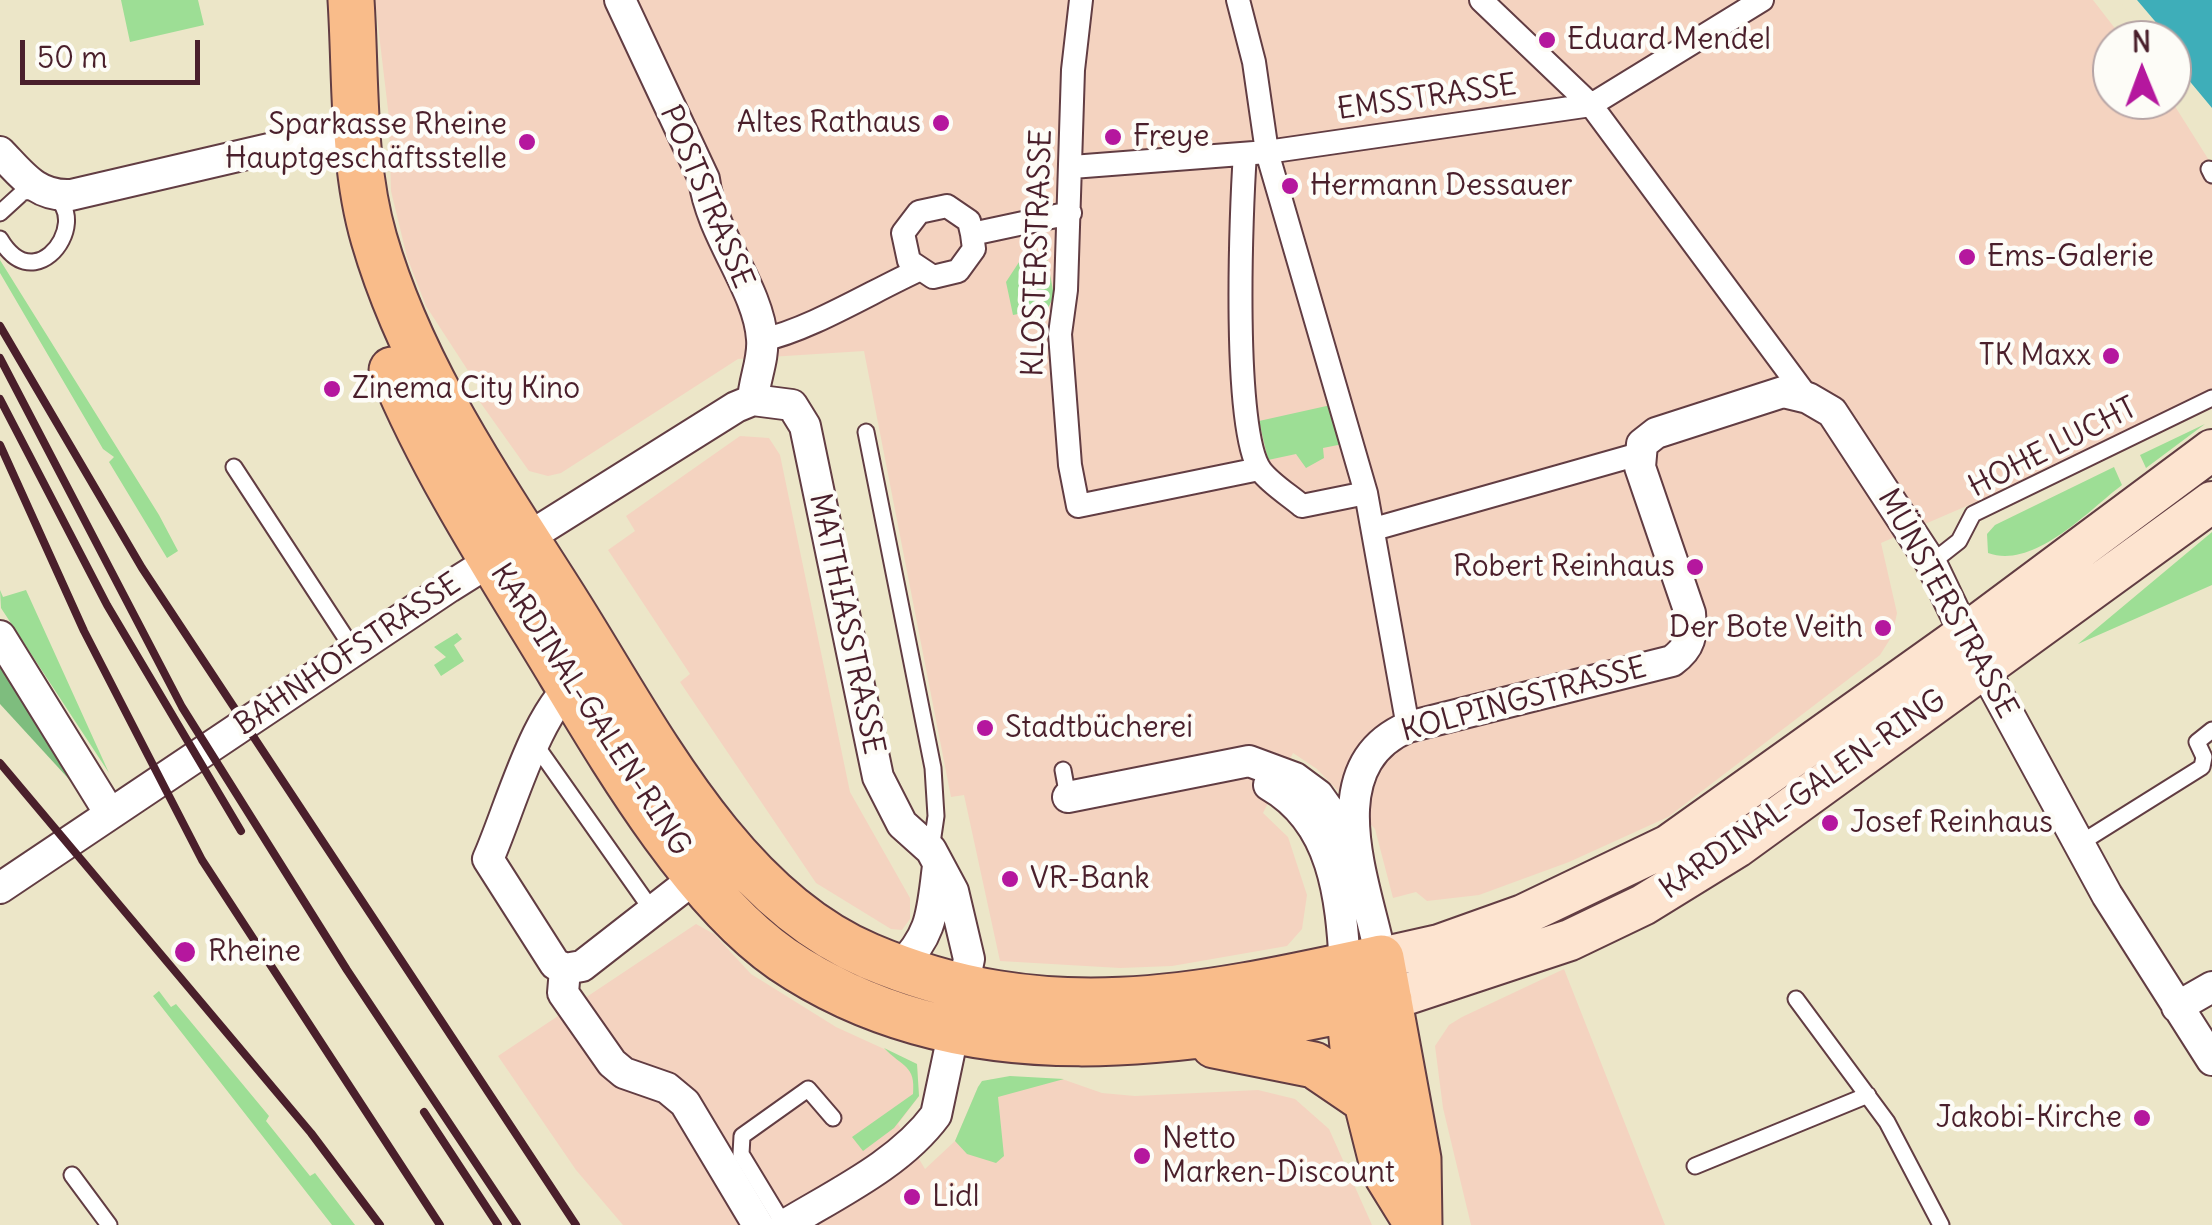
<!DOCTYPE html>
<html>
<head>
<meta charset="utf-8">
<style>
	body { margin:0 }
	#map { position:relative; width:2212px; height:1225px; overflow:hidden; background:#ece6c8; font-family:Delius,sans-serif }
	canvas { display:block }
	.north { position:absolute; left:2092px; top:20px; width:100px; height:100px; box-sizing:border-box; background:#fdfcf7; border:2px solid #b5a4a5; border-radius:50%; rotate:359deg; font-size:28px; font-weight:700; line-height:40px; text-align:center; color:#4a1f2b }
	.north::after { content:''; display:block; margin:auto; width:35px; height:45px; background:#b5179e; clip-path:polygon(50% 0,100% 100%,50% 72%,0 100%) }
	.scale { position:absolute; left:20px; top:40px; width:180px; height:45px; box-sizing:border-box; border:5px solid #4a1f2b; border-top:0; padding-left:12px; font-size:30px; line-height:35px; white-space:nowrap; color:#4a1f2b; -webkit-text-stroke:8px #fdfcf7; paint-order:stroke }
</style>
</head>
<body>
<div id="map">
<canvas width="2212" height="1225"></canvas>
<div class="north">N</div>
<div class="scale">50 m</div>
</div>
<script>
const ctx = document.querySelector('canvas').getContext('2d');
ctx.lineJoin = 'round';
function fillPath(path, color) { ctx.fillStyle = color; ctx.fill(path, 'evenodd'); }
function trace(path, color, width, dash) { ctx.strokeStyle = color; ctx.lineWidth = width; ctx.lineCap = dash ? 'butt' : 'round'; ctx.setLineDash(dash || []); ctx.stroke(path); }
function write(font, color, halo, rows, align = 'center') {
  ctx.font = font + ' Delius,sans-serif'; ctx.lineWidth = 9; ctx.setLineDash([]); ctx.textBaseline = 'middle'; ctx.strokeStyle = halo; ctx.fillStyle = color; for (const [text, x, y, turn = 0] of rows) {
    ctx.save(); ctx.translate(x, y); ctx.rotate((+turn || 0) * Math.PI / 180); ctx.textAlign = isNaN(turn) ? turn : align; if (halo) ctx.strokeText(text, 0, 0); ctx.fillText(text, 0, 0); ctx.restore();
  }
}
fillPath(new Path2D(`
	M 375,0 L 2093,0 L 2124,40 L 2112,40 L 2112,100 L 2171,100 L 2212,165 L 2212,395 L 2198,406 L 1881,543 L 1897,613 L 1892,636 L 1880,655 L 1668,817 L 1569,862 L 1479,895 L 1427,901 L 1416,892 L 1393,898 L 1375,829 L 1317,769 L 1293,753 L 1263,813 L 1288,837 L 1307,895 L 1302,929 L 1287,946 L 1172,966 L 1120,968 L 1000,961 L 964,795 L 951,797 L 864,351 L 738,359 L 561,473 L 548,476 L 529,471 L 480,402 L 478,386 L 426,306 L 407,257 L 391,191 L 389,118 Z
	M 740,436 L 769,438 L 780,455 L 850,792 L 910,898 L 910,919 L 902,930 L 891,929 L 816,883 L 680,682 L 690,674 L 608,550 L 635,531 L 626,516 Z
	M 696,924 L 714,934 L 751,974 L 836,1027 L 917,1064 L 919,1096 L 898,1124 L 925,1169 L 955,1141 L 978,1087 L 991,1079 L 1062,1079 L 1102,1093 L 1135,1096 L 1258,1090 L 1295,1099 L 1329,1129 L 1372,1225 L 623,1225 L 576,1170 L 498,1056 Z
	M 1564,969 L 1665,1225 L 1471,1225 L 1443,1108 L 1435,1046 L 1449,1025 L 1462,1017 Z`), '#f4d3c0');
fillPath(new Path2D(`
	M 121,0 L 198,0 L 204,25 L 130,42 Z
	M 1046,252 L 1054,296 L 1048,308 L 1013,315 L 1006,282 L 1023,256 Z
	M 0,260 L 159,515 L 178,551 L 167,558 L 109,462 L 114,457 L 103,449 L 0,273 Z
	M 1331,405 L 1343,444 L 1323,448 L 1324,458 L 1306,468 L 1296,454 L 1268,460 L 1259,421 Z
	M 2205,424 L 2146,468 L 2140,455 Z
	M 2114,467 L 2122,485 C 2089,510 2034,570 1988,553 L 1987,534 L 1995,525 Z
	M 2212,532 L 2212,585 L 2078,644 Z
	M 0,590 L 3,597 L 26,590 L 109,773 L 1,608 Z
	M 457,633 L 462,639 L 454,645 L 464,661 L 441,676 L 434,665 L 446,657 L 434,647 Z
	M 159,991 L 171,1007 L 176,1004 L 269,1116 L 266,1121 L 310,1176 L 315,1173 L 355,1225 L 332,1225 L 153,996 Z
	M 884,1048 L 917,1064 L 919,1096 L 894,1128 L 863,1151 L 852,1137 L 913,1094 C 916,1065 902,1067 884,1048 Z
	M 1010,1076 L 1064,1079 L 998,1097 L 1004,1156 L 996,1163 L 967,1154 L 955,1141 L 978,1087 L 982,1081 Z`), '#9dde95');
fillPath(new Path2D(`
	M 0,667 L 78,789 L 0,704 Z`), '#7ebd7e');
fillPath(new Path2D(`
	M 2121,0 L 2212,0 L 2212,108 L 2172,60 L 2172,40 L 2155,40 Z`), '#3eaeb9');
fillPath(new Path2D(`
	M 2118,0 L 2137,0 L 2171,40 L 2152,40 Z`), '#ece6c8');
const service = new Path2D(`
	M 2209,169 L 2212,175
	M 0,213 L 23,192 C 112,184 44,313 0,239
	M 866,432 L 933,768 L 936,816 L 931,850
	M 234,467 L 355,652
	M 1931,563 L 1959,541 L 1973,514 L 2212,398
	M 535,744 L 654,913
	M 1063,770 L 1068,797
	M 2079,844 L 2202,767 L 2204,757 L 2197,742 L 2212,730
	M 1796,999 L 1887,1122 L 1941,1225
	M 1695,1166 L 1868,1095
	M 72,1175 L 109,1225
	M 784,1225 L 741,1154 L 742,1136 L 808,1089 L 833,1118`);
const pedestrian = new Path2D(`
	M 1081,0 L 1073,70 L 1066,290 L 1060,334 L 1070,465 L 1078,506 L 1259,469
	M 1238,0 L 1254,62 L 1267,152 L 1366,493 L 1408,727
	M 1481,0 L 1591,105 L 1808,398
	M 1245,154 C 1241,209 1232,434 1261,471 C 1271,484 1289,495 1302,506 L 1366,493
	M 1072,167 L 1267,152 L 1591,105 L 1762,0
	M 921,269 L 909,261 L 903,233 L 919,212 L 947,206 L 969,221 L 972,234
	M 762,340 C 810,330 874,290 921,269 L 933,277 L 958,271 L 974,249 L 972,234 L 1070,213
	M 1374,529 L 1639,454`);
const minor = new Path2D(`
	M 620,0 L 704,179 C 711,235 759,289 762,339 C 764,359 754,380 753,400
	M 0,152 C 22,175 37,197 71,195 L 333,134
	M 0,636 L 109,812
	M 580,679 C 537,705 509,813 488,859 L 555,964 L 565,969 L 582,966 L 709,867
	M 1269,785 C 1334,822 1341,897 1345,966
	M 1068,797 L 1249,761 L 1295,778 L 1318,795 L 1352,843
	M 0,888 L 449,587 L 736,407 L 753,400 L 792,405 L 805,426 L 878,777 L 902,824 L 931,850 L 953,891 L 969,959 L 936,1115 C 900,1164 836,1194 785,1225
	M 1381,958 C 1367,886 1315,767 1408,727 L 1672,661 C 1691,647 1692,636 1690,613 L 1640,467 L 1642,444 L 1656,433 L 1783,392 L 1808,398 L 1832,412 L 1931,563 L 1965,634 L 2107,895 L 2212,1060
	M 899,968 C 933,934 932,912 938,866
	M 565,969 L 563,993 L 612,1063 L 624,1073 L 667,1088 L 685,1103 L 758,1225
	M 2177,1007 L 2212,987`);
const secondary = new Path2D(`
	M 1381,958 L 1439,945 L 1523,915 L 1669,845 L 1965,634 L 2212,450
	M 1389,1000 L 1570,940 L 1643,905 L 1737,847 L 2212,502`);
const primary = new Path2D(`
	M 351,0 C 356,78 352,164 374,239 C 413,373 493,486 567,603 C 645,726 729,897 869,956 C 1047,1032 1201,997 1381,958 L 1418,1159 L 1419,1225
	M 392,370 C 436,476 502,576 561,674 C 616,765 694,898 782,959 C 965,1083 1188,1045 1389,1000
	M 1346,978 L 1353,1047 L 1384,1170 L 1418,1225
	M 1214,1045 L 1314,1065 L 1364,1099`);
trace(service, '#623d43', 19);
trace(pedestrian, '#623d43', 26);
trace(minor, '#623d43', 34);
trace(secondary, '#623d43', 44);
trace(primary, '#623d43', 49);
trace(service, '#fff', 15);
trace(pedestrian, '#fff', 22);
trace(minor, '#fff', 30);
trace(secondary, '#fde4d0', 40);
trace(primary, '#f9bc8a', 45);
trace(new Path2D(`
	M 0,326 L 142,568 L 576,1225
	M 0,358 L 182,707 L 347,970 L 517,1225
	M 0,399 L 107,605 L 241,831
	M 0,445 L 84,631 L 202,860 L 440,1225
	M 0,763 L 311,1133 L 380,1225
	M 424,1112 L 498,1225`), '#4a1f2b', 8);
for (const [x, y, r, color] of [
	[1547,40,10,"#b5179e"],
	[941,123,10,"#b5179e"],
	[1113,137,10,"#b5179e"],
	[527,142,10,"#b5179e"],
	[1290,186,10,"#b5179e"],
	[1967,257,10,"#b5179e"],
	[2111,356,10,"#b5179e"],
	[332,389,10,"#b5179e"],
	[1695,567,10,"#b5179e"],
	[1883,628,10,"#b5179e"],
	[985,728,10,"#b5179e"],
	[1830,823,10,"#b5179e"],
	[1010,879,10,"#b5179e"],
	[185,952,12,"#b5179e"],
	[2142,1118,10,"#b5179e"],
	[1142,1156,10,"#b5179e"],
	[912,1197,10,"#b5179e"]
]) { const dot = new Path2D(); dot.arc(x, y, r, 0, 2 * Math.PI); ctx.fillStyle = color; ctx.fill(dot); trace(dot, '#fdfcf7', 4); }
write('30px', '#4a1f2b', '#fdfcf7', [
	["Eduard Mendel",1567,40],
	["Altes Rathaus",921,123,"right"],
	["Sparkasse Rheine",507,125,"right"],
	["Hauptgeschäftsstelle",507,159,"right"],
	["Freye",1133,137],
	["Hermann Dessauer",1310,186],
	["Ems-Galerie",1987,257],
	["TK Maxx",2091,356,"right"],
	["Zinema City Kino",352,389],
	["Robert Reinhaus",1675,567,"right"],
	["Der Bote Veith",1863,628,"right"],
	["Stadtbücherei",1005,728],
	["Josef Reinhaus",1850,823],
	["VR-Bank",1030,879],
	["Rheine",208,952],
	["Jakobi-Kirche",2122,1118,"right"],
	["Netto",1162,1139],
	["Marken-Discount",1162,1173],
	["Lidl",932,1197]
], 'left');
write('30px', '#4a1f2b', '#fdfcf7', [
	["EMSSTRASSE",1427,98,-8],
	["POSTSTRASSE",706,197,67],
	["KLOSTERSTRASSE",1038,253,-88],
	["HOHE LUCHT",2053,448,-27],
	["MÜNSTERSTRASSE",1947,604,61],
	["MATTHIASSTRASSE",846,624,78],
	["BAHNHOFSTRASSE",348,655,-34],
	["KOLPINGSTRASSE",1524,700,-15],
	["KARDINAL-GALEN-RING",590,710,57],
	["KARDINAL-GALEN-RING",1803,795,-35]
]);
</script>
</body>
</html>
